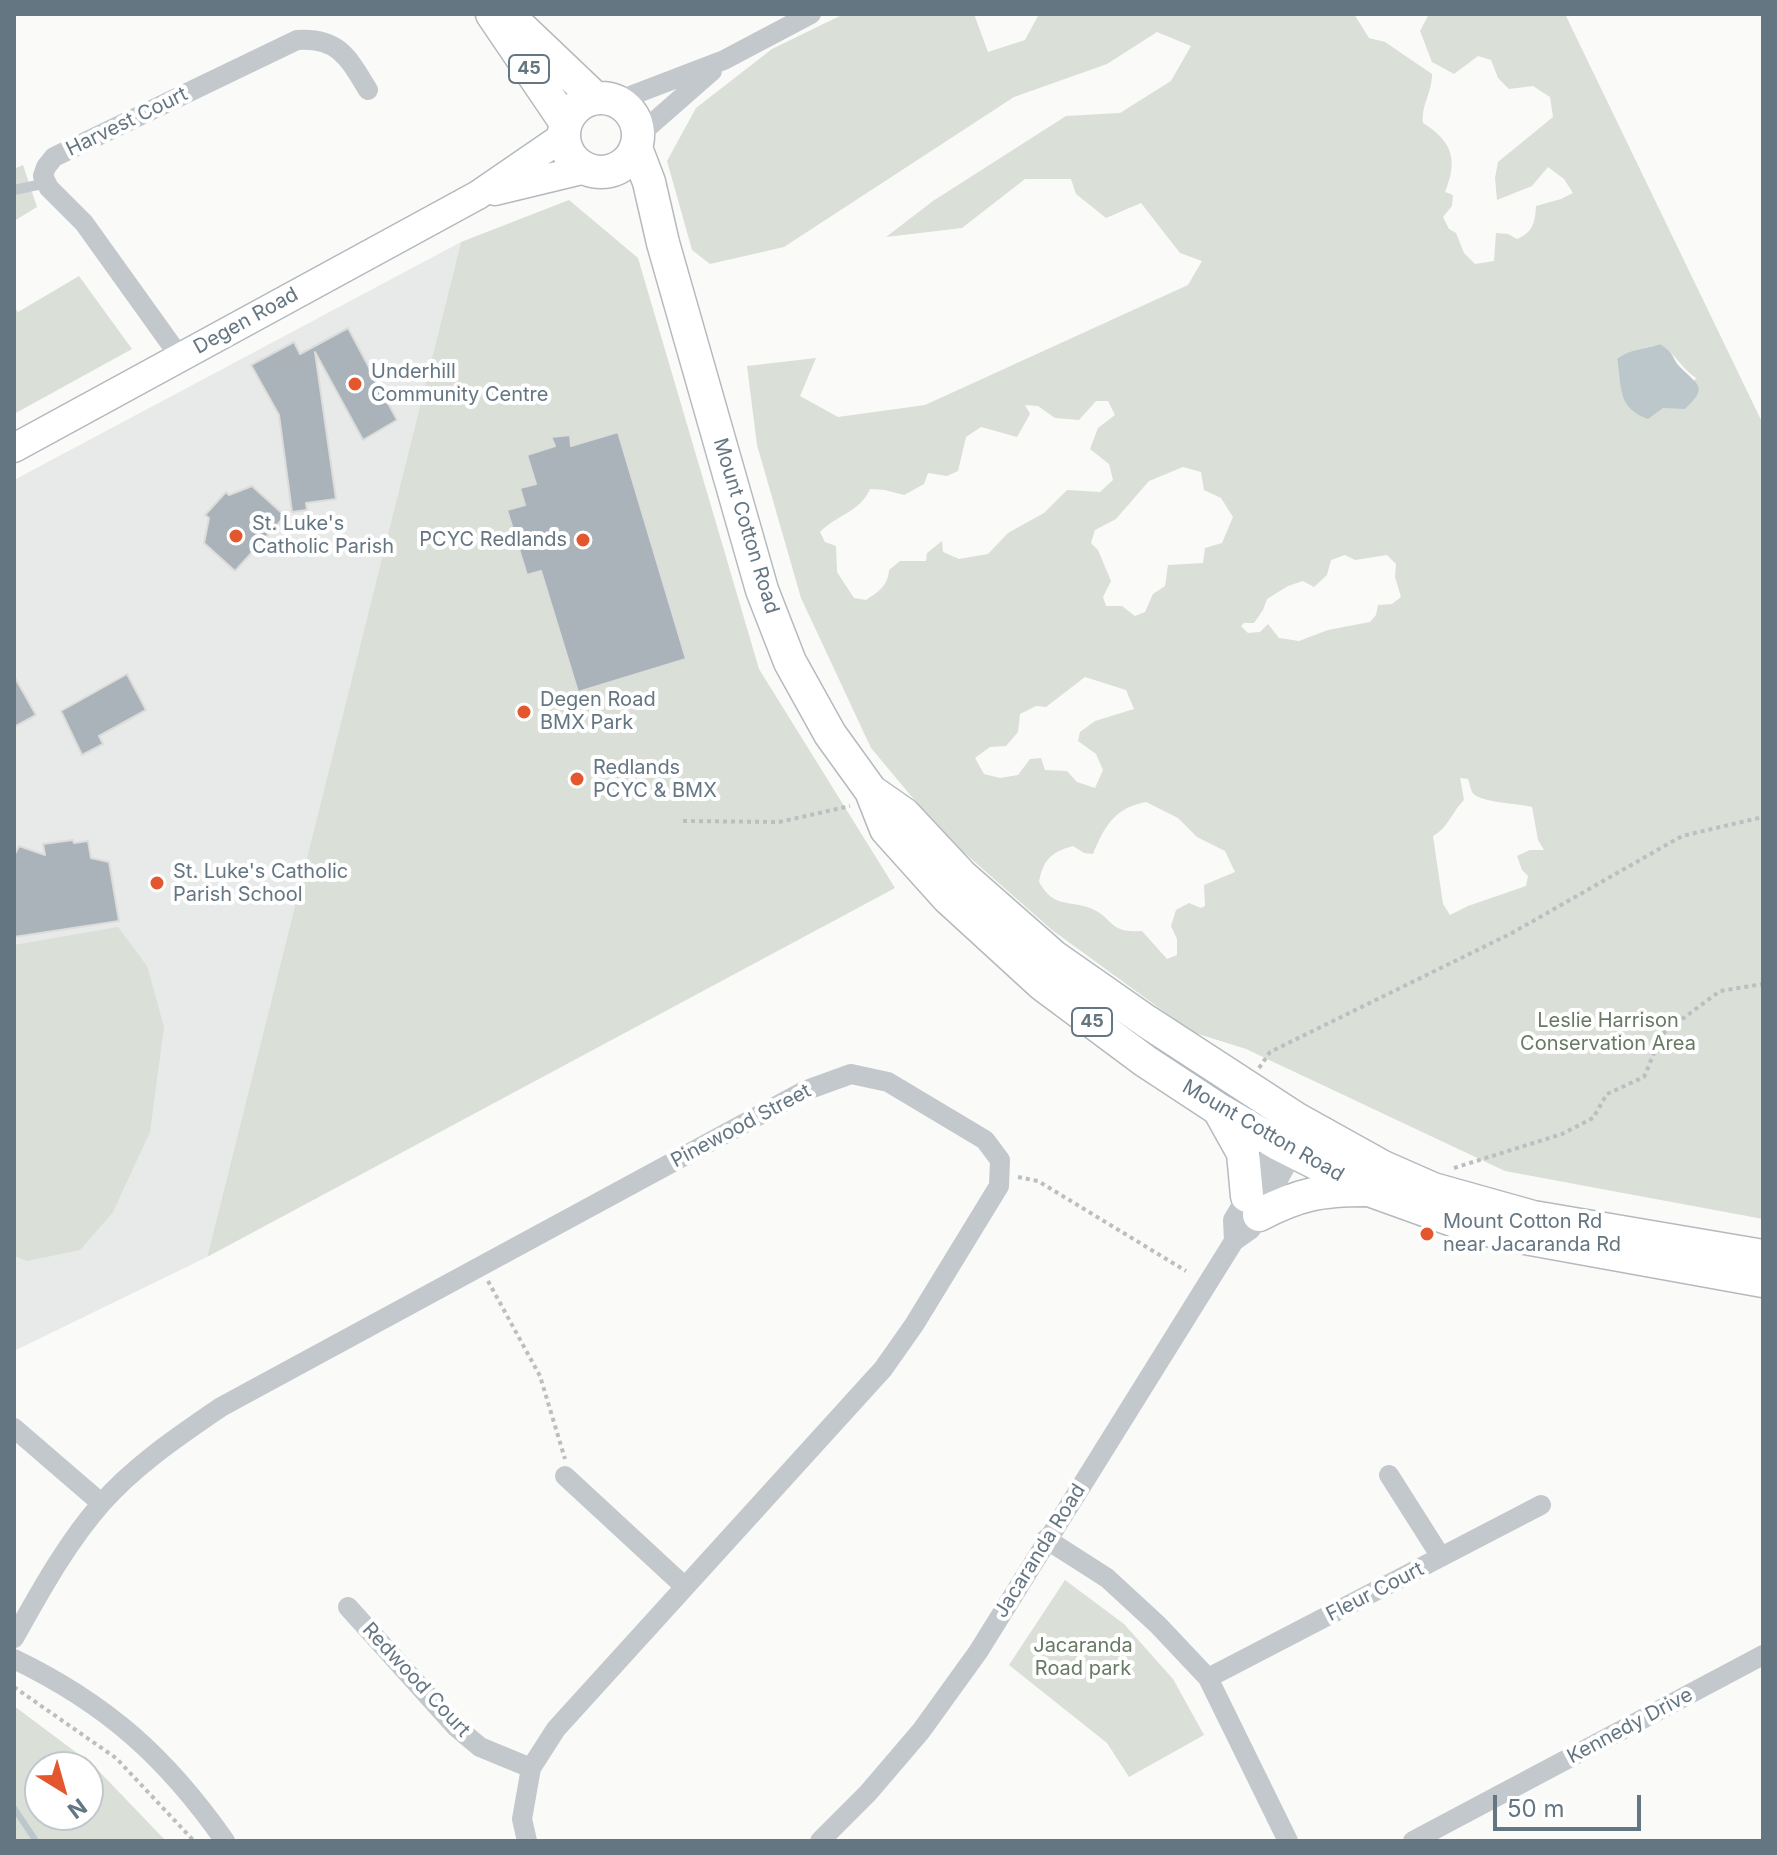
<!DOCTYPE html>
<html>
<head>
<meta charset="utf-8">
<style>
	body { margin:0 }
	#map { position:relative; width:1777px; height:1855px; overflow:hidden; background:#fafaf8; font-family:Inter,sans-serif }
	canvas { display:block }
	.frame { position:absolute; inset:0; border:16px solid #657683; pointer-events:none }
	.north { position:absolute; left:24px; top:1751px; width:80px; height:80px; box-sizing:border-box; background:#fff; border:2px solid #c1c8cd; border-radius:50%; rotate:143deg; font-size:22px; font-weight:700; line-height:32px; text-align:center; color:#657683 }
	.north::after { content:''; display:block; margin:auto; width:28px; height:36px; background:#e4572e; clip-path:polygon(50% 0,100% 100%,50% 72%,0 100%) }
	.scale { position:absolute; left:1493px; top:1795px; width:148px; height:36px; box-sizing:border-box; border:4px solid #657683; border-top:0; padding-left:10px; font-size:24px; line-height:28px; white-space:nowrap; color:#657683; -webkit-text-stroke:6px #fff; paint-order:stroke }
</style>
</head>
<body>
<div id="map">
<canvas width="1777" height="1855"></canvas>
<div class="frame"></div>
<div class="north">N</div>
<div class="scale">50 m</div>
</div>
<script>
const ctx = document.querySelector('canvas').getContext('2d');
ctx.lineJoin = 'round';
function fillPath(path, color) { ctx.fillStyle = color; ctx.fill(path, 'evenodd'); }
function trace(path, color, width, dash) { ctx.strokeStyle = color; ctx.lineWidth = width; ctx.lineCap = dash ? 'butt' : 'round'; ctx.setLineDash(dash || []); ctx.stroke(path); }
function write(font, color, halo, rows, align = 'center') {
  ctx.font = font + ' Inter,sans-serif'; ctx.lineWidth = 8; ctx.setLineDash([]); ctx.textBaseline = 'middle'; ctx.strokeStyle = halo; ctx.fillStyle = color; for (const [text, x, y, turn = 0] of rows) {
    ctx.save(); ctx.translate(x, y); ctx.rotate((+turn || 0) * Math.PI / 180); ctx.textAlign = isNaN(turn) ? turn : align; if (halo) ctx.strokeText(text, 0, 0); ctx.fillText(text, 0, 0); ctx.restore();
  }
}
fillPath(new Path2D(`
	M 461,242 L 207,1257 L 14,1351 L 14,480 Z`), '#e8e9e9');
fillPath(new Path2D(`
	M 844,14 L 974,14 L 988,52 L 1025,40 L 1039,14 L 1354,14 L 1369,38 L 1385,42 L 1432,74 C 1432,93 1421,105 1423,123 C 1453,142 1458,160 1445,192 L 1453,195 L 1452,206 L 1443,217 L 1449,229 L 1456,233 L 1464,253 L 1475,264 L 1494,261 L 1496,233 L 1508,234 L 1517,239 C 1533,232 1535,223 1536,206 L 1561,199 L 1573,193 L 1564,179 L 1548,167 L 1532,186 L 1497,200 L 1495,178 L 1498,162 L 1553,117 L 1550,97 L 1533,86 L 1509,89 L 1498,78 L 1491,60 L 1478,56 L 1454,74 L 1432,62 L 1420,31 L 1429,14 L 1565,14 L 1763,424 L 1763,1219 L 1505,1171 L 1246,1049 L 1192,1032 L 1052,930 L 943,834 L 871,748 L 801,598 L 757,445 L 747,366 L 816,358 L 800,396 L 838,417 L 925,405 L 1188,285 L 1202,261 L 1180,253 L 1141,203 L 1106,218 L 1076,194 L 1071,179 L 1025,179 L 962,228 L 886,237 L 933,201 L 1066,116 L 1120,113 L 1171,81 L 1191,46 L 1157,32 L 1107,64 L 1014,97 L 784,247 L 710,264 L 692,250 L 667,161 L 696,108 L 772,49 ZM 1660,344 C 1676,354 1680,367 1696,378 L 1675,407 L 1663,408 L 1622,394 L 1617,359 C 1631,348 1644,350 1660,344 ZM 1096,401 L 1108,401 L 1115,415 L 1098,428 L 1090,449 L 1109,464 L 1113,480 L 1100,492 L 1067,490 L 1044,513 L 1008,533 L 988,554 L 959,559 L 943,552 L 942,541 L 927,553 L 926,561 L 900,561 L 889,570 C 888,586 878,592 866,600 L 854,598 L 837,572 L 836,546 L 825,542 L 820,532 C 838,514 860,512 870,489 L 885,490 L 904,495 L 924,484 L 928,473 L 947,476 L 958,471 L 966,437 L 981,427 L 1017,437 L 1030,414 L 1025,405 L 1038,406 L 1055,418 L 1079,420 ZM 1183,467 L 1201,472 L 1204,490 L 1221,498 L 1233,517 L 1222,543 L 1205,548 L 1203,563 L 1168,565 L 1165,586 L 1153,594 L 1145,612 L 1135,616 L 1122,606 L 1106,606 L 1103,597 L 1111,581 L 1098,550 L 1091,543 L 1095,530 L 1116,519 L 1149,481 ZM 1345,555 L 1355,560 L 1387,555 L 1396,564 L 1395,577 L 1401,597 L 1392,604 L 1378,605 L 1376,615 L 1370,622 L 1328,630 L 1299,641 L 1279,638 L 1268,624 L 1260,632 L 1248,633 L 1241,626 L 1244,623 L 1254,623 L 1263,610 L 1267,599 L 1288,586 L 1303,581 L 1314,587 L 1327,575 L 1331,560 ZM 1085,677 L 1126,690 L 1134,709 L 1095,721 L 1080,732 L 1078,741 L 1096,754 L 1103,770 L 1095,788 L 1077,782 L 1067,771 L 1045,770 L 1041,758 L 1030,759 L 1018,775 L 1000,778 L 984,774 L 975,758 L 990,747 L 1006,746 L 1018,732 L 1020,714 L 1036,706 L 1046,707 ZM 1460,778 L 1468,779 C 1470,783 1470,788 1472,792 C 1479,803 1518,803 1532,807 L 1538,840 L 1544,850 L 1530,850 L 1517,856 L 1522,870 L 1528,876 L 1526,886 L 1468,906 L 1450,915 L 1443,904 L 1433,836 C 1448,828 1452,812 1464,800 ZM 1146,802 L 1178,818 L 1197,837 L 1225,851 L 1235,872 L 1204,885 L 1205,906 L 1201,908 L 1189,903 L 1176,910 L 1171,926 L 1177,939 L 1177,955 L 1167,959 L 1142,931 C 1106,934 1114,915 1087,907 C 1063,900 1054,907 1039,882 C 1043,860 1051,852 1073,846 L 1084,853 L 1093,854 C 1105,825 1115,808 1146,802 Z
	M 23,165 L 37,207 L 14,221 L 14,169 Z
	M 569,200 L 638,258 L 759,669 L 895,888 L 207,1257 L 461,242 Z
	M 79,276 L 132,349 L 14,414 L 14,307 L 18,312 Z
	M 118,927 L 147,966 L 164,1027 L 150,1132 L 113,1212 L 80,1250 L 27,1261 L 14,1256 L 14,945 Z
	M 1065,1580 L 1124,1624 L 1173,1679 L 1204,1735 L 1129,1777 L 1107,1743 L 1009,1665 Z
	M 14,1706 L 93,1765 L 166,1841 L 14,1841 ZM 40,1767 L 88,1767 L 88,1815 L 40,1815 Z`), '#dadfd7');
fillPath(new Path2D(`
	M 1660,344 C 1676,354 1671,358 1681,368 C 1699,386 1708,387 1685,409 L 1663,408 L 1648,419 C 1617,408 1622,388 1617,359 C 1631,348 1644,350 1660,344 Z`), '#bbc7cb');
trace(new Path2D(`
	M 14,1808 L 36,1841`), '#bbc7cb', 6);
const building = new Path2D(`
	M 348,328 L 397,420 L 363,440 L 315,352 L 336,499 L 306,503 L 307,510 L 292,512 L 279,415 L 251,365 L 294,342 L 300,354 Z
	M 618,432 L 686,659 L 578,692 L 541,571 L 527,575 L 507,510 L 525,505 L 520,488 L 536,484 L 527,455 L 555,446 L 551,437 L 570,435 L 571,446 Z
	M 252,486 L 285,516 L 235,571 L 204,543 L 209,518 L 205,515 L 226,492 L 229,495 Z
	M 127,674 L 146,710 L 99,736 L 103,744 L 82,755 L 61,711 Z
	M 14,676 L 36,715 L 14,727 Z
	M 73,840 L 74,843 L 88,841 L 91,858 L 109,862 L 119,921 L 14,937 L 14,856 L 19,846 L 45,855 L 43,844 Z`);
fillPath(building, '#aab3b9');
trace(building, '#dcdcda', 2);
const secondary = new Path2D(`
	M 495,191 L 586,169
	M 14,448 L 478,195 L 564,136`);
const primary = new Path2D(`
	M 492,14 L 566,123
	M 512,19 L 595,98
	M564 135a37 37 0 1 1 74 0a37 37 0 1 1-74 0Z
	M 636,148 L 649,182 L 663,243 L 762,590 L 790,662 L 830,734 L 871,791 L 886,829 L 948,898 L 1043,985 L 1145,1061 L 1218,1109 L 1278,1144 L 1369,1190 L 1458,1222 L 1503,1234 L 1763,1281
	M 871,791 L 904,814 L 962,876 L 1053,956 L 1146,1021 L 1295,1118 L 1383,1167 L 1433,1189 L 1533,1217 L 1763,1256
	M 1219,1110 L 1243,1153 L 1247,1196
	M 1259,1215 C 1299,1194 1321,1190 1366,1190`);
trace(secondary, '#b3babf', 31);
trace(primary, '#b5babe', 35);
trace(new Path2D(`
	M 683,821 L 779,822 L 850,806
	M 1259,1068 L 1270,1052 L 1512,933 L 1682,836 L 1763,817
	M 1454,1168 L 1562,1134 L 1593,1118 L 1607,1094 L 1644,1077 L 1662,1034 L 1720,991 L 1763,984
	M 1018,1177 L 1038,1181 L 1186,1271
	M 488,1281 L 540,1376 L 565,1459
	M 14,1687 L 116,1758 L 194,1841`), '#bbbfc2', 4, [4, 4]);
trace(new Path2D(`
	M 14,190 L 47,183`), '#c3c8cc', 10);
trace(new Path2D(`
	M 617,101 L 724,60 L 811,14
	M 639,135 L 712,71
	M 180,357 L 84,223 L 49,188 L 43,176 L 46,167 L 54,157 L 297,40 C 339,37 349,59 368,90
	M 1234,1241 L 1233,1220 L 1284,1135
	M 14,1428 L 101,1503
	M 1389,1475 L 1441,1557
	M 565,1476 L 684,1586
	M 1046,1539 L 1107,1578 L 1158,1625 L 1208,1678 L 1288,1841
	M 348,1607 L 456,1727 L 480,1747 L 531,1768
	M 14,1638 C 40,1592 66,1544 101,1504 C 135,1465 179,1436 221,1407 L 804,1091 L 851,1074 L 888,1082 L 985,1140 L 1000,1160 L 999,1186 L 914,1325 L 883,1369 L 556,1729 L 531,1768 L 522,1819 L 527,1841
	M 14,1659 C 107,1704 166,1757 225,1841
	M 1208,1678 L 1541,1505
	M 820,1841 L 868,1793 L 921,1731 L 978,1652 L 1234,1241 L 1251,1229 L 1297,1145
	M 1413,1841 L 1763,1655`), '#c3c8cc', 20);
trace(secondary, '#fff', 28);
trace(primary, '#fff', 32);
for (const [x, y, r, color] of [
	[355,384,8,"#e4572e"],
	[236,536,8,"#e4572e"],
	[583,540,8,"#e4572e"],
	[524,712,8,"#e4572e"],
	[577,779,8,"#e4572e"],
	[157,883,8,"#e4572e"],
	[1427,1234,8,"#e4572e"]
]) { const dot = new Path2D(); dot.arc(x, y, r, 0, 2 * Math.PI); ctx.fillStyle = color; ctx.fill(dot); trace(dot, '#fff', 3); }
for (const [x, y, w] of [
	[529,69,40],
	[1092,1022,40]
]) { const box = new Path2D(); box.roundRect(x - w / 2, y - 14, w, 28, 6); ctx.fillStyle = '#fff'; ctx.fill(box); trace(box, '#657683', 2); }
write('bold 18px', '#657683', null, [
	["45",529,69],
	["45",1092,1022]
]);
write('20px', '#657683', '#fff', [
	["Harvest Court",127,122,-26],
	["Degen Road",246,321,-29],
	["Mount Cotton Road",746,526,73],
	["Pinewood Street",741,1126,-28],
	["Mount Cotton Road",1263,1131,30],
	["Jacaranda Road",1040,1551,-58],
	["Fleur Court",1375,1592,-27],
	["Redwood Court",416,1680,47],
	["Kennedy Drive",1630,1726,-28]
]);
write('20px', '#657683', '#fff', [
	["Underhill",371,372],
	["Community Centre",371,395],
	["St. Luke's",252,524],
	["Catholic Parish",252,547],
	["PCYC Redlands",567,540,"right"],
	["Degen Road",540,700],
	["BMX Park",540,723],
	["Redlands",593,768],
	["PCYC & BMX",593,791],
	["St. Luke's Catholic",173,872],
	["Parish School",173,895],
	["Mount Cotton Rd",1443,1222],
	["near Jacaranda Rd",1443,1245]
], 'left');
write('20px', '#687a64', '#fff', [
	["Leslie Harrison",1608,1021],
	["Conservation Area",1608,1044],
	["Jacaranda",1083,1646],
	["Road park",1083,1669]
]);
</script>
</body>
</html>
